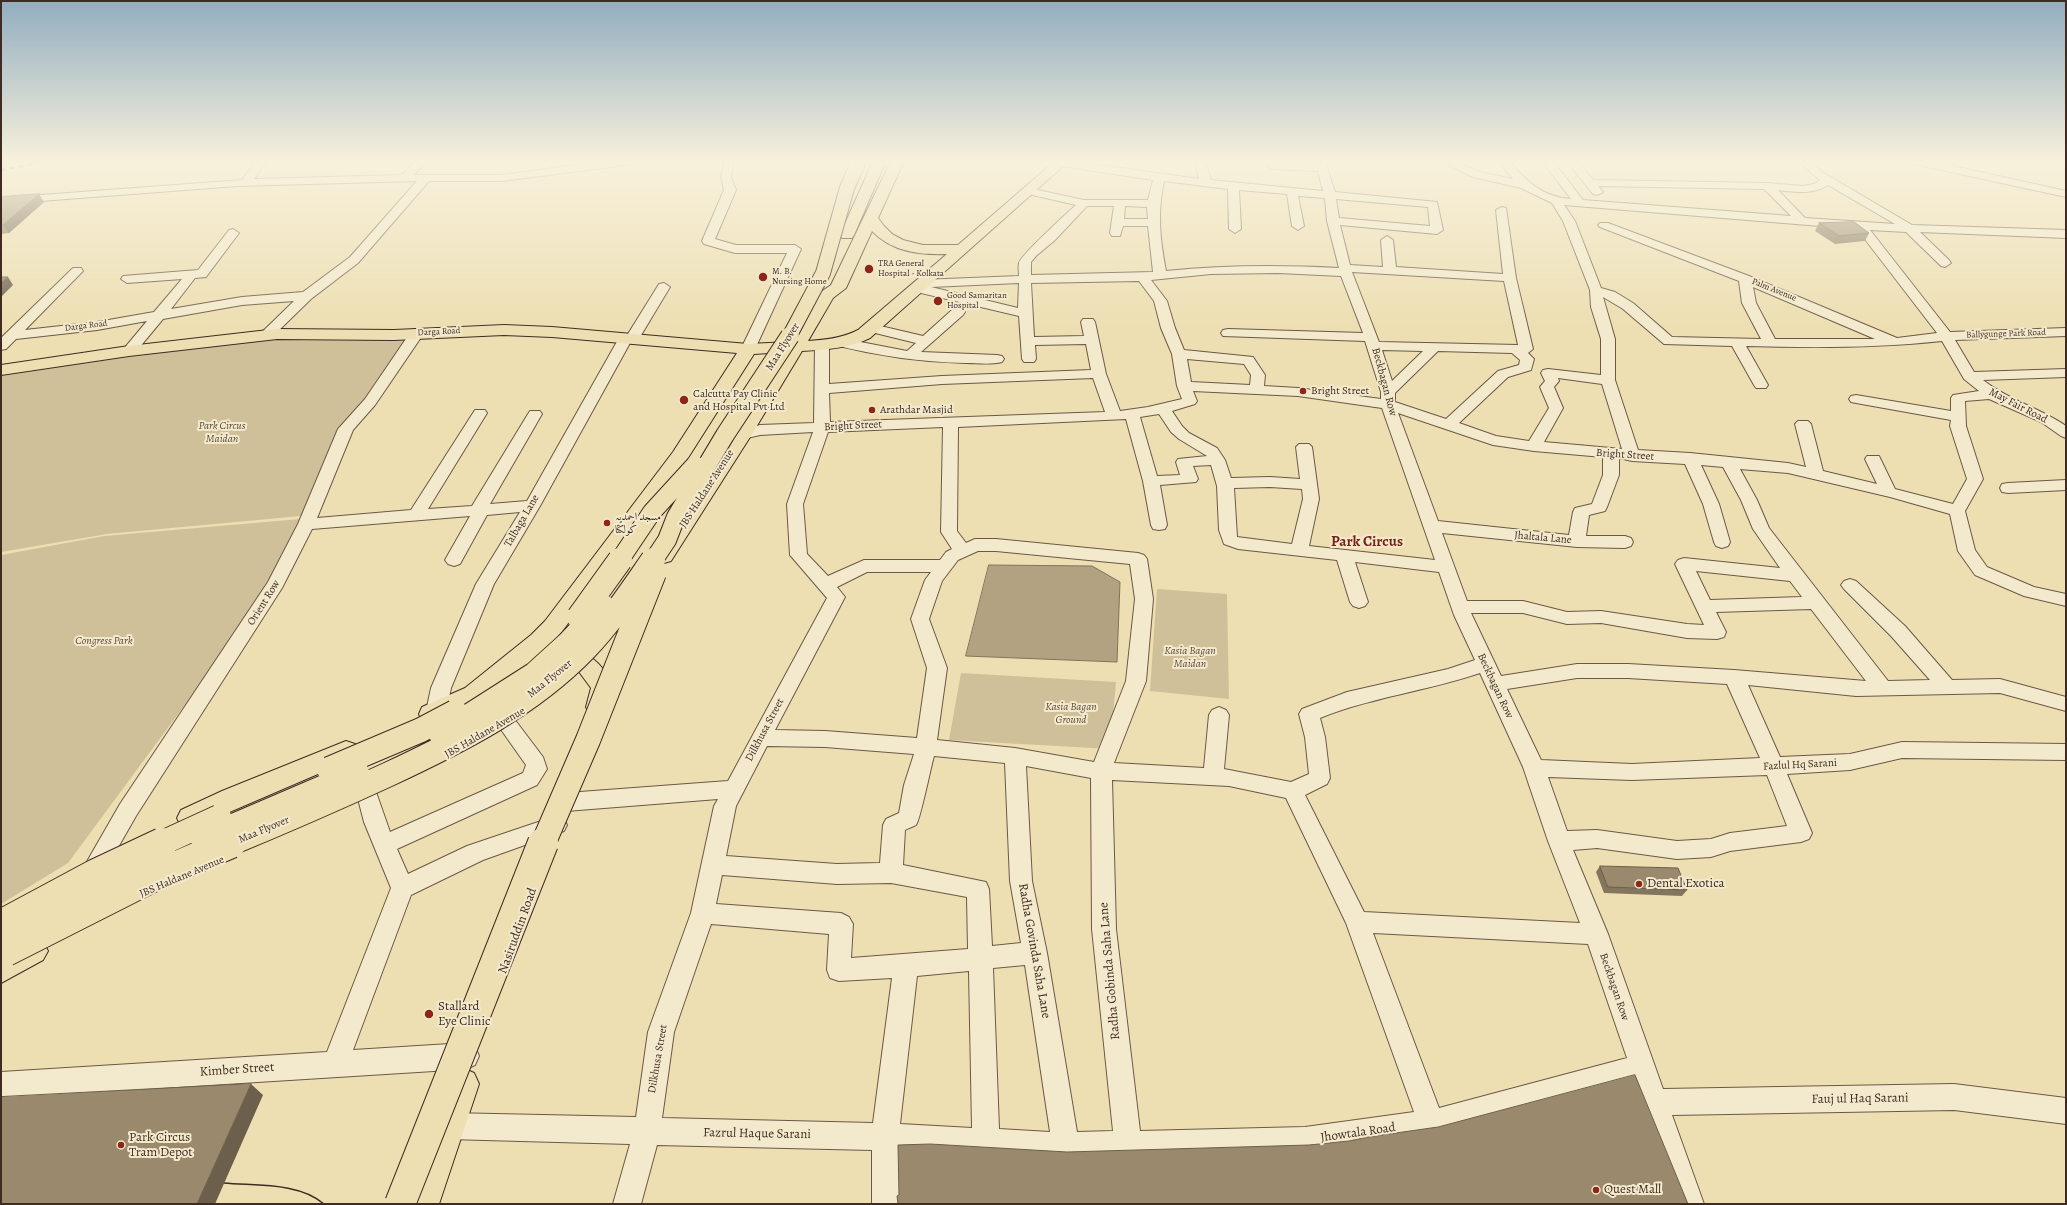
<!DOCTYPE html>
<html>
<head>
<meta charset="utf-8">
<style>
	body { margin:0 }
	#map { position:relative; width:2067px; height:1205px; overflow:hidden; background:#eddfb2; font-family:Alegreya,serif }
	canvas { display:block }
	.frame { position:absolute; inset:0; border:2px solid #402b23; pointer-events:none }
</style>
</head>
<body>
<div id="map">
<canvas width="2067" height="1205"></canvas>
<div class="frame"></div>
</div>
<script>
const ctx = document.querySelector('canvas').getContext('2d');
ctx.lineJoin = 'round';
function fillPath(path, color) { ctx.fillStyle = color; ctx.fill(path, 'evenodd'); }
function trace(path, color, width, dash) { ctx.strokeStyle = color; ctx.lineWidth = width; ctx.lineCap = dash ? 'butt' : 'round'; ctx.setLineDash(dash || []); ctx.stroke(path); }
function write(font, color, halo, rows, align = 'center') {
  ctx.font = font + ' Alegreya,Amiri,serif'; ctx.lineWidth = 4; ctx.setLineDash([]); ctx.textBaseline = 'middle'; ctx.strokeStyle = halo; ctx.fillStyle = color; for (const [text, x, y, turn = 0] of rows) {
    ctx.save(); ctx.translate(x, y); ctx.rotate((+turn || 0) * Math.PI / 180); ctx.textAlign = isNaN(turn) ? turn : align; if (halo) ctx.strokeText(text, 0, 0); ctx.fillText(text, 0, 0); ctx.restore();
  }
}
fillPath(new Path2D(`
	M 274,338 L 407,338 L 366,399 L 338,429 L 301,516 L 107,534 L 1,552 L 1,373 L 137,351 Z
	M 300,519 L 278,567 L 218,660 L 68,863 L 1,904 L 1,555 L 104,536 Z
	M 1157,589 L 1227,594 L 1229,699 L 1150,691 Z
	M 961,673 L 1116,682 L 1110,749 L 949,740 Z`), '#d0c09a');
const water = new Path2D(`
	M 989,565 L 1092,566 L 1120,582 L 1117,662 L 966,656 Z`);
fillPath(water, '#b2a281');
trace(water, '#84725b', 1);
const minor = new Path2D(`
	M 256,161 L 267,161 L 254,179 L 402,175 L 415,161 L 426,161 L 414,175 L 502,175 L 605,161 L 639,161 L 634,164 L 502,181 L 429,181 L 358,263 L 311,299 L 271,338 L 261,338 L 259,335 L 294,301 L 242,305 L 163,319 L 134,354 L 124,354 L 122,351 L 147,321 L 97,330 L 16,339 L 6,349 L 1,350 L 1,338 L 73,268 L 81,268 L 83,271 L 25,330 L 97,322 L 154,312 L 182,279 L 127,283 L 121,279 L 123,276 L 198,270 L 229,230 L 233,229 L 239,233 L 206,277 L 195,278 L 171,309 L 242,297 L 303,292 L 350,257 L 417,181 L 237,186 L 1,204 L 1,198 L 242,180 Z
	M 724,161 L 734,161 L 731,177 L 736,190 L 715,239 L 736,245 L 795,245 L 801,249 L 755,349 L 753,352 L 743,352 L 741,349 L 787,253 L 735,253 L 704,244 L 702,241 L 724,190 L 721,177 Z
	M 1057,161 L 1072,161 L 1199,179 L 1195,161 L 1205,161 L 1211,180 L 1323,191 L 1318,171 L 1272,169 L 1267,166 L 1272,163 L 1316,164 L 1315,161 L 1325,161 L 1335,192 L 1437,202 L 1443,230 L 1437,234 L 1340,225 L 1350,265 L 1383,267 L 1381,240 L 1387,236 L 1393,240 L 1396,267 L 1503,274 L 1496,210 L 1502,207 L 1506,208 L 1516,278 L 1533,349 L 1528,353 L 1534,359 L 1531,370 L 1508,377 L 1459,423 L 1496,436 L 1529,441 L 1549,408 L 1540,387 L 1545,381 L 1541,373 L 1543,370 L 1548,369 L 1601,375 L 1601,339 L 1591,307 L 1590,290 L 1563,221 L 1552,203 L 1521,188 L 1473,177 L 1439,161 L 1454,161 L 1480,172 L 1513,179 L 1498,161 L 1509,161 C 1527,182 1543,197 1571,199 L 1542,161 L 1553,161 L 1583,200 L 1791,216 L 1764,189 L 1598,186 L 1603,192 L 1597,195 L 1593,194 L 1567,161 L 1578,161 L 1593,180 L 1767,183 L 1803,186 L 1814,184 L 1820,180 L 1797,161 L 1809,161 L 1822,172 L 1912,225 L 2066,230 L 2066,238 L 1920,232 L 1949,260 L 1951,263 L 1945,267 L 1941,266 L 1906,232 L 1870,230 L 1950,332 L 2066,328 L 2066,336 L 1955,340 L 1974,372 L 2066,369 L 2066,377 L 1983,380 C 2008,400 2040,408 2066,426 L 2066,438 L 2061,436 L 2041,422 L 1989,399 L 1965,401 L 1966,426 L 1983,479 L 1965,511 L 1975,550 L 1987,567 L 2034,587 L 2066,594 L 2066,606 L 2024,596 L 1975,575 L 1958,551 L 1950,514 L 1890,497 L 1788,473 L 1740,469 L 1757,500 L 1769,528 L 1888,681 L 1930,680 L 1891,636 L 1844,589 L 1841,585 L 1844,581 L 1850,579 L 1856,581 L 1905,626 L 1952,680 L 2000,679 L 2066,697 L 2066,711 L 2000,693 L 1856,696 L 1748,685 L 1780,757 L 1850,754 L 1902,742 L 2066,744 L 2066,760 L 1902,758 L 1850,770 L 1787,774 L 1812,833 L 1809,839 L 1801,842 L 1730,851 L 1711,857 L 1677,859 L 1597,848 L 1573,850 L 1608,934 L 1663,1089 L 1954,1084 L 2066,1098 L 2066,1124 L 1954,1110 L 1672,1115 L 1704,1204 L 1676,1204 L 1634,1082 L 1431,1136 L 1305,1153 L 1066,1160 L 899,1151 L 900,1204 L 872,1204 L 872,1150 L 657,1145 L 641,1204 L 613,1204 L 630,1144 L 448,1139 L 439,1135 L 435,1126 L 439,1117 L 448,1113 L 636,1117 L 648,1032 L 691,913 L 714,806 L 718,799 L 566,811 L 558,808 L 555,802 L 558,796 L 566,793 L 728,781 L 827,598 L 790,555 L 787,504 L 813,432 L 760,435 L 743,439 L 738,437 L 735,434 L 738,431 L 760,425 L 814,423 L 815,345 L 817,342 L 827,342 L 829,345 L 829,384 L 942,376 L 1091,370 L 1086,344 L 1035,345 L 1036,359 L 1034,362 L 1024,362 L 1022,359 L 1019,316 L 921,293 L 920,290 L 921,288 L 915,284 L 921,280 L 1019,276 C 1019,272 1018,267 1019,263 C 1020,256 1067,213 1076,205 L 1024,193 L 1022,191 L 1024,189 L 1028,188 L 1084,200 L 1148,200 L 1153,180 L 1061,166 L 1057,165 ZM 1164,181 L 1228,189 L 1229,229 L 1235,233 L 1241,229 L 1239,190 L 1287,194 L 1292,226 L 1298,230 L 1304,226 L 1298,196 L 1325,198 L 1327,221 L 1339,268 C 1281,265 1224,265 1166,271 C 1160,239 1157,213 1164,181 ZM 1828,185 L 1895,224 L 1805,218 L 1778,190 C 1795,192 1813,195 1828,185 ZM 1336,199 L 1428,207 L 1430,226 L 1339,218 ZM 1564,205 L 1857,229 L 1937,333 L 1897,338 L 1749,276 L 1608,223 L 1600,223 L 1598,225 L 1600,227 L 1739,281 L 1742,303 L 1761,339 L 1672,337 L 1633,303 L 1615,292 L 1601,288 L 1575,221 ZM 1087,206 L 1114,206 L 1110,233 L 1112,236 L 1120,236 L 1123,226 L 1148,226 L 1153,272 L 1031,275 L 1031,262 L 1036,256 L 1055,240 ZM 1125,206 L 1147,207 L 1148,219 L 1124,219 ZM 1352,272 L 1504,281 L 1518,345 L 1379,342 ZM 1278,273 L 1341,276 L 1363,333 L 1228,329 L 1223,330 L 1221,333 L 1223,336 L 1365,341 L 1381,392 L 1381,399 L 1298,388 L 1264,386 L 1265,375 L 1253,357 L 1184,350 L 1175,328 L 1167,301 L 1151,280 L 1211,274 ZM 1139,281 L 1154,301 L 1161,328 L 1172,354 L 1177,386 L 1182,399 L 1148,407 L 1120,411 L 1106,374 L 1095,322 L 1093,319 L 1083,319 L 1081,322 L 1084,336 L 1034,337 L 1031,283 ZM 1019,283 L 1018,308 L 931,287 ZM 1753,287 L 1875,339 L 1775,339 L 1756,303 ZM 1603,297 L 1623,309 L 1664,344 L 1732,346 L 1754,385 L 1756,388 L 1766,388 L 1768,385 L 1746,346 C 1812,348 1876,348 1942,341 L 1964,379 L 1979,391 L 1953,395 L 1951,398 L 1951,411 L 1856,395 L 1851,396 L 1849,399 L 1851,402 L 1856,403 L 1951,420 L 1950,426 L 1967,479 L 1953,504 L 1895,489 L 1879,456 L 1867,456 L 1865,459 L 1877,484 L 1823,471 L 1811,424 L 1808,421 L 1798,421 L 1795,424 L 1806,467 L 1788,463 L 1690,453 L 1638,450 L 1615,380 L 1615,339 ZM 1382,350 L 1423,351 L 1392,381 ZM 1438,351 L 1512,353 L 1520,360 L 1519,365 L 1498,371 L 1446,419 L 1395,402 L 1395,393 ZM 1187,359 L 1244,364 L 1251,375 L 1250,385 L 1191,382 ZM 1093,378 L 1105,412 L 830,422 L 829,393 L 942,384 ZM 1558,378 L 1602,384 L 1622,449 L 1544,442 L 1563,408 L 1554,387 L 1559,381 ZM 1193,391 L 1298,396 L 1382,408 L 1435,560 L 1309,546 L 1319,499 L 1312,447 L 1309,444 L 1299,444 L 1296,447 L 1300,479 L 1270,477 L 1231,478 L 1225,460 L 1217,448 L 1189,433 L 1182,426 L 1172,411 L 1195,404 L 1197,401 ZM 1398,413 L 1493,445 L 1534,451 L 1603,457 L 1603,475 L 1592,504 L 1575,508 L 1573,512 L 1569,535 L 1438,521 ZM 1159,414 L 1171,432 L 1179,439 L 1207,456 L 1178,459 L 1176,462 L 1180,475 L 1157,476 L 1140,417 ZM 1126,419 L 1143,481 L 1151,525 L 1153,529 L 1159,530 L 1165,529 L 1167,525 L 1160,485 L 1196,482 L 1198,479 L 1193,466 L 1211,465 L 1217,486 L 1219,530 L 1224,544 L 1238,549 L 1337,560 L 1350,602 L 1353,606 L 1359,608 L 1365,606 L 1368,602 L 1355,562 L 1439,572 L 1454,615 L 1475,660 L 1448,669 L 1347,692 L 1302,709 L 1299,714 L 1305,737 L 1309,774 L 1291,782 L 1224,769 L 1229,715 L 1226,710 L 1219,707 L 1212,710 L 1209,715 L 1204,768 L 1114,763 L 1146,681 L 1153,599 L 1147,559 L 1144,555 L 1138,553 L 996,539 L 975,539 L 966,543 L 957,531 L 958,427 ZM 943,427 L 941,532 L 952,549 L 946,552 L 940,560 L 864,560 L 828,576 L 807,554 L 803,504 L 828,432 ZM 1619,458 L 1632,461 L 1685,464 L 1703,504 L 1714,542 L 1716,546 L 1722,548 L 1728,546 L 1730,542 L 1719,504 L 1701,465 L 1723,467 L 1741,500 L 1753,529 L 1780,568 L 1684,558 L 1678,560 L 1675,564 L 1704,625 L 1687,624 L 1601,611 L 1567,612 L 1523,601 L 1467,601 L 1442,533 L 1577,547 L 1625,548 L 1631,546 L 1633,542 L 1631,538 L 1625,536 L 1586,536 L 1589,515 L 1605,511 L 1607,507 L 1619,475 ZM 1270,487 L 1302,489 L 1303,499 L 1292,544 L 1237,537 L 1234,488 ZM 978,551 L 996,551 L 1130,564 L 1135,599 L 1126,681 L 1094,762 L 1015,748 L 937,740 L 947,668 L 929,619 L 942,581 L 958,560 ZM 1696,571 L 1790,581 L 1802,597 L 1710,600 ZM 867,572 L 931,572 L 925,580 L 911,619 L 927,668 L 917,738 L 825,731 L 775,730 L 845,597 L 837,587 ZM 1811,609 L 1866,681 L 1734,670 L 1628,664 L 1577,664 L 1501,676 L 1471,613 L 1523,613 L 1567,624 L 1601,623 L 1687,638 L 1717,639 L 1724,637 L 1726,632 L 1716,612 ZM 1480,673 L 1523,767 L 1548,841 L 1580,923 L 1364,912 L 1305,795 L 1327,784 L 1330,778 L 1325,737 L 1320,718 C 1372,697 1427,691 1480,673 ZM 1577,678 L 1628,678 L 1727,684 L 1760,758 L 1632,764 L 1541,760 L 1507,689 ZM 767,746 L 825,747 L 914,754 L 904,785 L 899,813 L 886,819 L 883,825 L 880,863 L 837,864 L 726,856 L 736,806 ZM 934,756 L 1005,763 L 1010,881 L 1021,943 L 992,946 L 989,889 L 986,882 L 903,865 L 905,830 C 908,828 913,827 916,825 C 920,821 931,766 934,756 ZM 1026,766 L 1091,778 L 1092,929 L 1113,1131 L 1077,1132 L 1047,953 L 1032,881 ZM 1767,775 L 1787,826 L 1730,833 L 1711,839 L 1677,841 L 1597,830 L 1567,831 L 1548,777 L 1632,780 ZM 1112,780 L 1229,786 L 1286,798 L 1346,923 L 1414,1112 L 1305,1127 L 1140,1131 L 1116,929 ZM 722,875 L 837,884 L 891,883 L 967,897 L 968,949 L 851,958 L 853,924 L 849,917 L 841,913 L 716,904 ZM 711,924 L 829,934 L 827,970 L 830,978 L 839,981 L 892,978 L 873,1123 L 662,1118 L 674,1032 ZM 1373,933 L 1588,944 L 1627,1058 L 1439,1108 ZM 1025,965 L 1050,1132 L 999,1129 L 993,968 ZM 969,971 L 972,1128 L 900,1124 L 917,976 Z
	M 1909,161 L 1931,161 L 2066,191 L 2066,197 L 1914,164 Z
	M 664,283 L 670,287 L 637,342 L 630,343 L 540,506 L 494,584 L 451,688 L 446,712 L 443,717 L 436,720 L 429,717 L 426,712 L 431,688 L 476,584 L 520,512 L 487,515 L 460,564 L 454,566 L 448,564 L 445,560 L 470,516 L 312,529 L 282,588 L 136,816 L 104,872 L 96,875 L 88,872 L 85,865 L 120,804 L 268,582 L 298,524 L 338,429 L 365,399 L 412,330 L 417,329 L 424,333 L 375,405 L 353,430 L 317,518 L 411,510 L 473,413 L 475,410 L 485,410 L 487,413 L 428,509 L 472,506 L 528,414 L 530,411 L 540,411 L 542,414 L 490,504 L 527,501 L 619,338 L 621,335 L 628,334 L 659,284 Z
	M 958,308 L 963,309 L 965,312 L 963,315 L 921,352 L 997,355 L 1002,356 L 1004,359 L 1002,362 C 990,365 977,363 965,363 C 921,362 878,356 835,345 L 833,342 L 835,339 L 840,338 L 907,351 L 916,343 L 867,331 L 865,328 L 872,324 L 923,336 L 953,309 Z
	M 2066,480 L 2066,490 L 2008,493 L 2002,492 L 2000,488 L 2002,484 L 2008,483 Z
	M 505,713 L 512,716 L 543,757 L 547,769 L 537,785 L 397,849 L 408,874 L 467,846 L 556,816 L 564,819 L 567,825 L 564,831 L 483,860 L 411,895 L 353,1050 L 466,1043 L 475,1047 L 479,1056 L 475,1065 L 466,1069 L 1,1098 L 1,1072 L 327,1052 L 391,888 L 364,822 L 357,795 L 361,789 L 368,786 L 375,789 L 390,832 L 523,773 L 526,765 L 495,721 L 498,716 Z`);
const major = new Path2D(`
	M 873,161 L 886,161 L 854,235 L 852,238 L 842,238 L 840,235 Z
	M 891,161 L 904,161 L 878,218 L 884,226 L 892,234 L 903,240 L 923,245 L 958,245 L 1055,161 L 1069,161 L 870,338 C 850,348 824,350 802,351 L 752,434 L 671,561 L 664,563 L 657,561 L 653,556 L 734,434 L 784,352 L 754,354 L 686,461 L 561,633 C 526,669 480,708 431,723 L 422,721 L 419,714 L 422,707 L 465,688 L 531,635 L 545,621 L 673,452 L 737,353 L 552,337 L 504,335 L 394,340 L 277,339 L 129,356 L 1,375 L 1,365 L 129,346 L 277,329 L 394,330 L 504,325 L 552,327 L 748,344 L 790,342 L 821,292 L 831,285 ZM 872,231 C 892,252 920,255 947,254 L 858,330 C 843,338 824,340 808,341 L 833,298 L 846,288 Z
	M 559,643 C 587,651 601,661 615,687 L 607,713 L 598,716 L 589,713 L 586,707 L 591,688 L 577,669 L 551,657 L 548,651 L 551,645 Z
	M 346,741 L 355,744 L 359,751 L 355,758 L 190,829 L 181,826 L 177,818 L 181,810 L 222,791 Z
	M 33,938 L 43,942 L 48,951 L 43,960 L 1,983 L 1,954 Z
	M 463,1068 L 474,1073 L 479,1084 L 439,1204 L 405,1204 L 452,1073 Z`);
trace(minor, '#6b5847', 2);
trace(major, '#402b23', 2);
fillPath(minor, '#f3eacd');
fillPath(major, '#eddfb2');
trace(new Path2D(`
	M 224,1183 C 255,1186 299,1182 324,1204`), '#402b23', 1.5);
trace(new Path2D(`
	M 1,170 L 50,161`), '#402b23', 2, [4.5, 4.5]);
const highwayBridgeFar3 = new Path2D(`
	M 789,337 L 823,273 L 847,188 L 859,161`);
const highwayBridgeFar2 = new Path2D(`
	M 619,561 L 652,512 L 695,465
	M 653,561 L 667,540 L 676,517 L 725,435 L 790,336`);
const highwayBridgeFar1 = new Path2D(`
	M 579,617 L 620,560
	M 441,734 L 535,674 L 568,644 L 603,607
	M 329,769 L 421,730 L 455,712
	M 203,839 L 357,773
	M 160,844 L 219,817
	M 229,844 C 282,822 335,799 387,775 C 458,742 530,706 585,649 C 611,622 632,590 653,560
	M 543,844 L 588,740 L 654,573`);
const highwayBridge = new Path2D(`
	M 1,925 L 96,874 L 162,843
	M 6,951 L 152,877 L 231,843
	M 400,1204 L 543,843`);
trace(highwayBridgeFar3, '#402b23', 16, []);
trace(highwayBridgeFar2, '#402b23', 20, []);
trace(highwayBridgeFar1, '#402b23', 26, []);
trace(highwayBridge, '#402b23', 32, []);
trace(highwayBridgeFar3, '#eddfb2', 14);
trace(highwayBridgeFar2, '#eddfb2', 18);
trace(highwayBridgeFar1, '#eddfb2', 24);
trace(highwayBridge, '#eddfb2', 30);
fillPath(new Path2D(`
	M 1,197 L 44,202 L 9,233 L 1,234 Z
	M 1819,223 L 1869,233 L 1865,241 L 1835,244 L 1815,231 Z
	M 1600,866 L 1687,890 L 1682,896 L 1604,893 L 1596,872 Z`), '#84765e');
fillPath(new Path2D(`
	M 39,194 L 44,202 L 9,233 L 3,225 Z
	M 8,277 L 13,285 L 1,297 L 1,283 Z
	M 251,1084 L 263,1095 L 215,1204 L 197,1204 Z`), '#6c604c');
const building = new Path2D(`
	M 39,194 L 3,225 L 1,225 L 1,197 Z
	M 1854,222 L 1869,233 L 1839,236 L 1819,223 Z
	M 1,277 L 8,277 L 1,283 Z
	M 1600,866 L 1678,868 L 1687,890 L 1608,887 Z
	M 1635,1075 L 1688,1204 L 898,1204 L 897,1196 L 899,1195 L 898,1145 L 930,1144 L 1067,1152 L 1309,1145 L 1349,1141 L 1368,1137 L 1438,1127 Z
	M 251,1084 L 197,1204 L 1,1204 L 1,1097 Z`);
fillPath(building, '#9a896d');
trace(building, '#6c604c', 1);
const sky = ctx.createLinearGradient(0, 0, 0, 330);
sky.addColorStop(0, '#92adbf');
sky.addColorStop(0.49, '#f7f1dc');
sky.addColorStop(1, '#f7f1dc00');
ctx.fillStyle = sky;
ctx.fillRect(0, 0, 2067, 330);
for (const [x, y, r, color] of [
	[869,269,5,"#8f2418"],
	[763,277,5,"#8f2418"],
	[938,301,5,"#8f2418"],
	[1303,391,4,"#8f2418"],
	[684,400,5,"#8f2418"],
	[872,410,4,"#8f2418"],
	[607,523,4,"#8f2418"],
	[1639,884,4,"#8f2418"],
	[429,1014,5,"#8f2418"],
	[121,1145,4,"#8f2418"],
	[1596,1190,4,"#8f2418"]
]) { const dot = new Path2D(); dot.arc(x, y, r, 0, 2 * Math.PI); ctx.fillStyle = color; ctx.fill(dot); trace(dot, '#f3eacd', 1.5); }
write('9px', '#402b23', '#f3eacd', [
	["TRA General",878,264],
	["Hospital - Kolkata",878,274],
	["M. B.",772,272],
	["Nursing Home",772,282],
	["Good Samaritan",947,296],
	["Hospital",947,306]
], 'left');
write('9px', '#402b23', '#f3eacd', [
	["Palm Avenue",1774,290,22],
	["Darga Road",86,326,-7],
	["Darga Road",439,332,-3],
	["Ballygunge Park Road",2006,334,-2]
]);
write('11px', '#402b23', '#f3eacd', [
	["Maa Flyover",783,347,-58],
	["Beckbagan Row",1384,382,75],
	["May Fair Road",2018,406,27],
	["Bright Street",853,426,-3],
	["Bright Street",1625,455,4],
	["JBS Haldane Avenue",707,489,-57],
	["Talbaga Lane",522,521,-60],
	["Jhaltala Lane",1543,538,5],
	["Orient Row",264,603,-58],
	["Maa Flyover",550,679,-39],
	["Beckbagan Row",1495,686,65],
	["Dilkhusa Street",765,730,-62],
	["JBS Haldane Avenue",485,733,-30],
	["Fazlul Hq Sarani",1800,765,-3],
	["Maa Flyover",264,830,-23],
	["JBS Haldane Avenue",182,877,-23],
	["Beckbagan Row",1614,987,71],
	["Dilkhusa Street",658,1059,-80]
]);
write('11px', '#402b23', '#f3eacd', [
	["Bright Street",1311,391],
	["Calcutta Pay Clinic",693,394],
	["and Hospital Pvt Ltd",693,407],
	["Arathdar Masjid",880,410],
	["مسجد احمدیہ",615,517],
	["کولکتا",615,530]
], 'left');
write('italic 11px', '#5d493b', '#f3eacd', [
	["Park Circus",222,426],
	["Maidan",222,439],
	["Congress Park",104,641],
	["Kasia Bagan",1190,651],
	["Maidan",1190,664],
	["Kasia Bagan",1071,707],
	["Ground",1071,720]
]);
write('13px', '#402b23', '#f3eacd', [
	["Dental Exotica",1647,884],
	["Stallard",438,1007],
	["Eye Clinic",438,1022],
	["Park Circus",129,1138],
	["Tram Depot",129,1153],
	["Quest Mall",1604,1190]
], 'left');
write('13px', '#402b23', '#f3eacd', [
	["Nasiruddin Road",518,931,-70],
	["Radha Govinda Saha Lane",1034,951,80],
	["Radha Gobinda Saha Lane",1110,971,-95],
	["Kimber Street",237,1070,-4],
	["Fauj ul Haq Sarani",1860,1099,-1],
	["Jhowtala Road",1358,1133,-8],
	["Fazrul Haque Sarani",757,1134,1]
]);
write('bold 15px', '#7a1f14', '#f3eacd', [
	["Park Circus",1367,542]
]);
</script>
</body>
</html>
